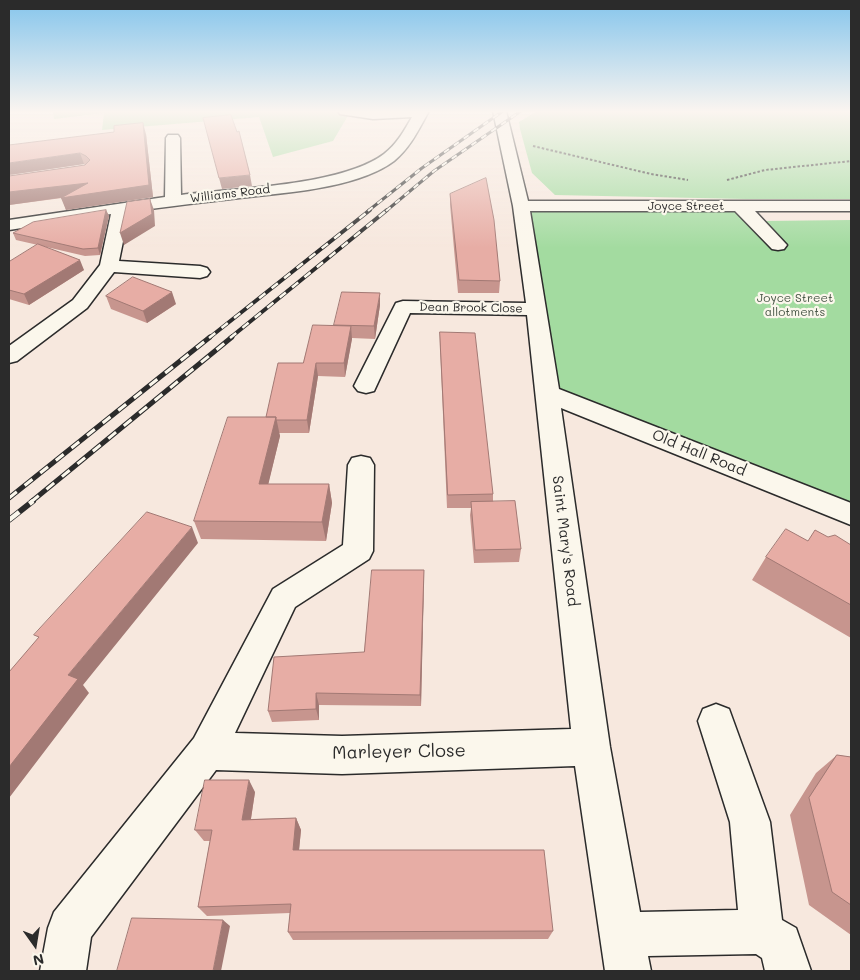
<!DOCTYPE html>
<html>
<head>
<meta charset="utf-8">
<style>
	body { margin:0 }
	#map { position:relative; width:860px; height:980px; overflow:hidden; background:#f7e8de; font-family:Mali,sans-serif }
	canvas { display:block }
	.frame { position:absolute; inset:0; border:10px solid #2b2b2b; pointer-events:none }
	.north { position:absolute; left:10px; top:920px; width:50px; height:50px; -webkit-text-stroke:4px #fbf7ec; paint-order:stroke; rotate:167deg; font-size:14px; font-weight:700; line-height:20px; text-align:center; color:#2b2b2b }
	.north::after { content:''; display:block; margin:auto; width:18px; height:22px; background:#2b2b2b; clip-path:polygon(50% 0,100% 100%,50% 72%,0 100%) }
</style>
</head>
<body>
<div id="map">
<canvas width="860" height="980"></canvas>
<div class="frame"></div>
<div class="north">N</div>
</div>
<script>
const ctx = document.querySelector('canvas').getContext('2d');
ctx.lineJoin = 'round';
function fillPath(path, color) { ctx.fillStyle = color; ctx.fill(path, 'evenodd'); }
function trace(path, color, width, dash) { ctx.strokeStyle = color; ctx.lineWidth = width; ctx.lineCap = dash ? 'butt' : 'round'; ctx.setLineDash(dash || []); ctx.stroke(path); }
function write(font, color, halo, rows, align = 'center') {
  ctx.font = font + ' Mali,sans-serif'; ctx.lineWidth = 4.5; ctx.setLineDash([]); ctx.textBaseline = 'middle'; ctx.strokeStyle = halo; ctx.fillStyle = color; for (const [text, x, y, turn = 0] of rows) {
    ctx.save(); ctx.translate(x, y); ctx.rotate((+turn || 0) * Math.PI / 180); ctx.textAlign = isNaN(turn) ? turn : align; if (halo) ctx.strokeText(text, 0, 0); ctx.fillText(text, 0, 0); ctx.restore();
  }
}
fillPath(new Path2D(`
	M 53,111 L 336,111 L 349,114 L 333,141 L 273,157 L 259,117 L 102,130 L 104,113 L 54,119 Z
	M 537,111 L 851,111 L 851,199 L 746,199 L 555,195 L 532,173 L 520,129 L 519,122 Z
	M 521,206 L 755,207 L 763,221 L 851,220 L 851,514 L 546,393 Z`), '#a3dba0');
const minor = new Path2D(`
	M 338,111 L 429,111 C 419,129 410,148 394,161 C 355,190 278,193 231,199 C 197,203 163,207 129,212 L 119,261 L 200,266 L 207,268 L 210,272 L 207,276 L 200,278 L 114,272 L 87,308 L 17,361 L 9,363 L 9,346 L 73,300 L 100,265 L 111,214 L 9,230 L 9,220 L 165,197 L 166,138 L 168,135 L 178,135 L 180,138 L 181,195 C 235,188 341,186 384,154 C 397,144 404,131 412,117 L 373,119 L 340,114 Z
	M 493,111 L 506,111 L 528,201 L 851,201 L 851,211 L 755,211 L 787,245 L 784,249 L 778,250 L 772,249 L 735,211 L 530,211 L 559,389 L 851,503 L 851,525 L 561,408 L 610,747 L 640,912 L 738,910 L 730,822 L 698,721 L 703,709 L 716,704 L 729,709 L 770,822 L 782,920 L 796,928 L 811,971 L 765,971 L 762,958 L 756,954 L 648,956 L 651,971 L 605,971 L 575,766 L 342,774 L 216,770 L 91,937 L 86,971 L 40,971 L 48,928 L 54,912 L 194,738 L 273,589 L 343,545 L 348,465 L 352,458 L 361,456 L 370,458 L 374,465 L 373,551 L 369,559 L 295,607 L 235,733 L 342,736 L 571,729 L 527,315 L 410,313 L 374,391 L 366,393 L 358,391 L 354,386 L 396,303 L 403,301 L 526,303 L 513,206 Z`);
trace(minor, '#2b2b2b', 3);
trace(new Path2D(`
	M 533,146 L 651,174 L 688,180
	M 727,180 L 765,170 L 851,161`), '#2b2b2b', 2, [2.5, 2]);
fillPath(minor, '#fbf7ec');
const railFar3 = new Path2D(`
	M 368,211 L 422,168 L 503,111
	M 386,211 L 434,171 L 521,111`);
const railFar2 = new Path2D(`
	M 209,338 L 370,210
	M 230,338 L 387,210`);
const railFar1 = new Path2D(`
	M 9,498 L 210,337
	M 31,502 L 232,337`);
const rail = new Path2D(`
	M 9,520 L 33,501`);
trace(railFar3, '#2b2b2b', 3);
trace(railFar2, '#2b2b2b', 4);
trace(railFar1, '#2b2b2b', 5);
trace(rail, '#2b2b2b', 6);
trace(railFar3, '#fbf7ec', 2, [6]);
trace(railFar2, '#fbf7ec', 2.5, [8]);
trace(railFar1, '#fbf7ec', 3, [10]);
trace(rail, '#fbf7ec', 4.5, [13]);
fillPath(new Path2D(`
	M 146,134 L 153,197 L 66,210 L 62,198 L 9,205 L 9,176 L 85,165 L 84,164 L 9,175 Z
	M 450,194 L 500,281 L 499,293 L 458,293 L 450,205 Z
	M 106,210 L 109,216 L 100,255 L 85,256 L 42,246 L 84,270 L 29,305 L 9,299 L 9,262 L 38,245 L 16,240 L 13,233 Z
	M 106,296 L 176,304 L 147,323 L 111,309 Z
	M 380,305 L 375,339 L 352,338 L 345,377 L 318,376 L 309,433 L 279,433 L 280,436 L 268,484 L 329,484 L 332,503 L 326,541 L 201,539 L 194,521 L 303,363 L 334,325 Z
	M 440,332 L 493,494 L 493,501 L 521,549 L 519,562 L 474,563 L 470,515 L 471,508 L 447,508 L 440,345 Z
	M 828,537 L 851,545 L 851,638 L 752,580 L 766,557 L 808,541 Z
	M 424,570 L 421,706 L 319,705 L 319,720 L 272,722 L 268,711 L 364,652 Z
	M 837,755 L 851,757 L 851,935 L 809,905 L 790,815 L 816,773 Z
	M 255,792 L 251,819 L 296,818 L 301,830 L 299,850 L 553,931 L 548,939 L 293,940 L 288,932 L 290,913 L 207,916 L 198,907 L 210,841 L 204,841 L 195,830 Z`), '#c7958e');
fillPath(new Path2D(`
	M 143,123 L 146,134 L 153,197 L 66,210 L 61,198 L 66,197 L 9,205 L 9,192 L 88,183 Z
	M 80,153 L 84,164 L 9,175 L 9,163 Z
	M 250,175 L 252,186 L 222,189 L 219,178 Z
	M 150,199 L 154,210 L 155,226 L 124,245 L 120,233 Z
	M 106,210 L 109,216 L 100,255 L 98,248 Z
	M 80,260 L 84,270 L 29,305 L 24,294 Z
	M 172,292 L 176,304 L 147,323 L 143,311 Z
	M 380,293 L 380,305 L 375,339 L 374,326 Z
	M 351,326 L 352,339 L 345,377 L 344,363 Z
	M 316,363 L 318,376 L 309,433 L 307,420 Z
	M 276,417 L 280,436 L 264,502 L 259,484 Z
	M 329,484 L 332,503 L 326,541 L 322,522 Z
	M 192,527 L 198,543 L 83,685 L 89,693 L 9,798 L 9,767 L 68,675 Z
	M 424,570 L 424,583 L 421,706 L 420,695 Z
	M 316,693 L 319,705 L 319,720 L 316,709 Z
	M 249,780 L 255,792 L 249,831 L 242,820 Z
	M 296,818 L 301,830 L 298,860 L 293,850 Z
	M 223,920 L 230,926 L 221,971 L 213,971 Z`), '#a27974');
const building = new Path2D(`
	M 231,115 L 237,132 L 239,131 L 250,175 L 219,178 L 203,118 Z
	M 143,123 L 149,185 L 61,198 L 88,183 L 9,192 L 9,176 L 85,165 L 90,160 L 86,156 L 80,153 L 9,163 L 9,145 L 114,132 L 114,126 Z
	M 486,178 L 494,220 L 500,281 L 459,280 L 450,194 Z
	M 150,199 L 152,214 L 120,233 L 127,202 Z
	M 106,210 L 98,248 L 83,249 L 13,233 L 33,222 Z
	M 38,244 L 80,260 L 24,294 L 9,290 L 9,262 Z
	M 133,277 L 172,292 L 143,311 L 106,296 Z
	M 342,292 L 380,293 L 374,326 L 334,325 Z
	M 313,325 L 351,326 L 344,363 L 316,363 L 307,420 L 276,420 L 276,417 L 266,417 L 278,363 L 303,363 Z
	M 440,332 L 475,333 L 493,494 L 448,495 Z
	M 228,417 L 276,417 L 259,484 L 329,484 L 322,522 L 194,521 Z
	M 515,501 L 521,549 L 475,550 L 471,502 Z
	M 147,512 L 192,527 L 68,675 L 78,679 L 9,767 L 9,672 L 39,637 L 34,635 Z
	M 786,529 L 808,541 L 815,530 L 828,537 L 835,535 L 851,545 L 851,605 L 766,557 Z
	M 372,570 L 424,570 L 420,695 L 316,693 L 316,709 L 268,711 L 274,657 L 364,652 Z
	M 837,755 L 851,757 L 851,905 L 832,892 L 809,798 Z
	M 205,780 L 249,780 L 242,820 L 296,818 L 293,850 L 544,850 L 553,931 L 288,932 L 291,904 L 198,907 L 212,830 L 195,830 Z
	M 132,918 L 223,920 L 213,971 L 117,971 Z`);
fillPath(building, '#e7ada5');
trace(building, '#a27974', 1);
const sky = ctx.createLinearGradient(0, 0, 0, 248);
sky.addColorStop(0, '#85c5ec');
sky.addColorStop(0.45, '#fbf5f0');
sky.addColorStop(1, '#fbf5f000');
ctx.fillStyle = sky;
ctx.fillRect(0, 0, 860, 248);
write('12px', '#2b2b2b', '#fbf7ec', [
	["Williams Road",230,194,-7],
	["Joyce Street",686,206],
	["Dean Brook Close",471,308,1]
]);
write('12px', '#495748', '#fbf7ec', [
	["Joyce Street",795,298],
	["allotments",795,312]
]);
write('15px', '#2b2b2b', '#fbf7ec', [
	["Old Hall Road",699,453,22],
	["Saint Mary's Road",565,541,83]
]);
write('18px', '#2b2b2b', '#fbf7ec', [
	["Marleyer Close",399,752,-1]
]);
</script>
</body>
</html>
